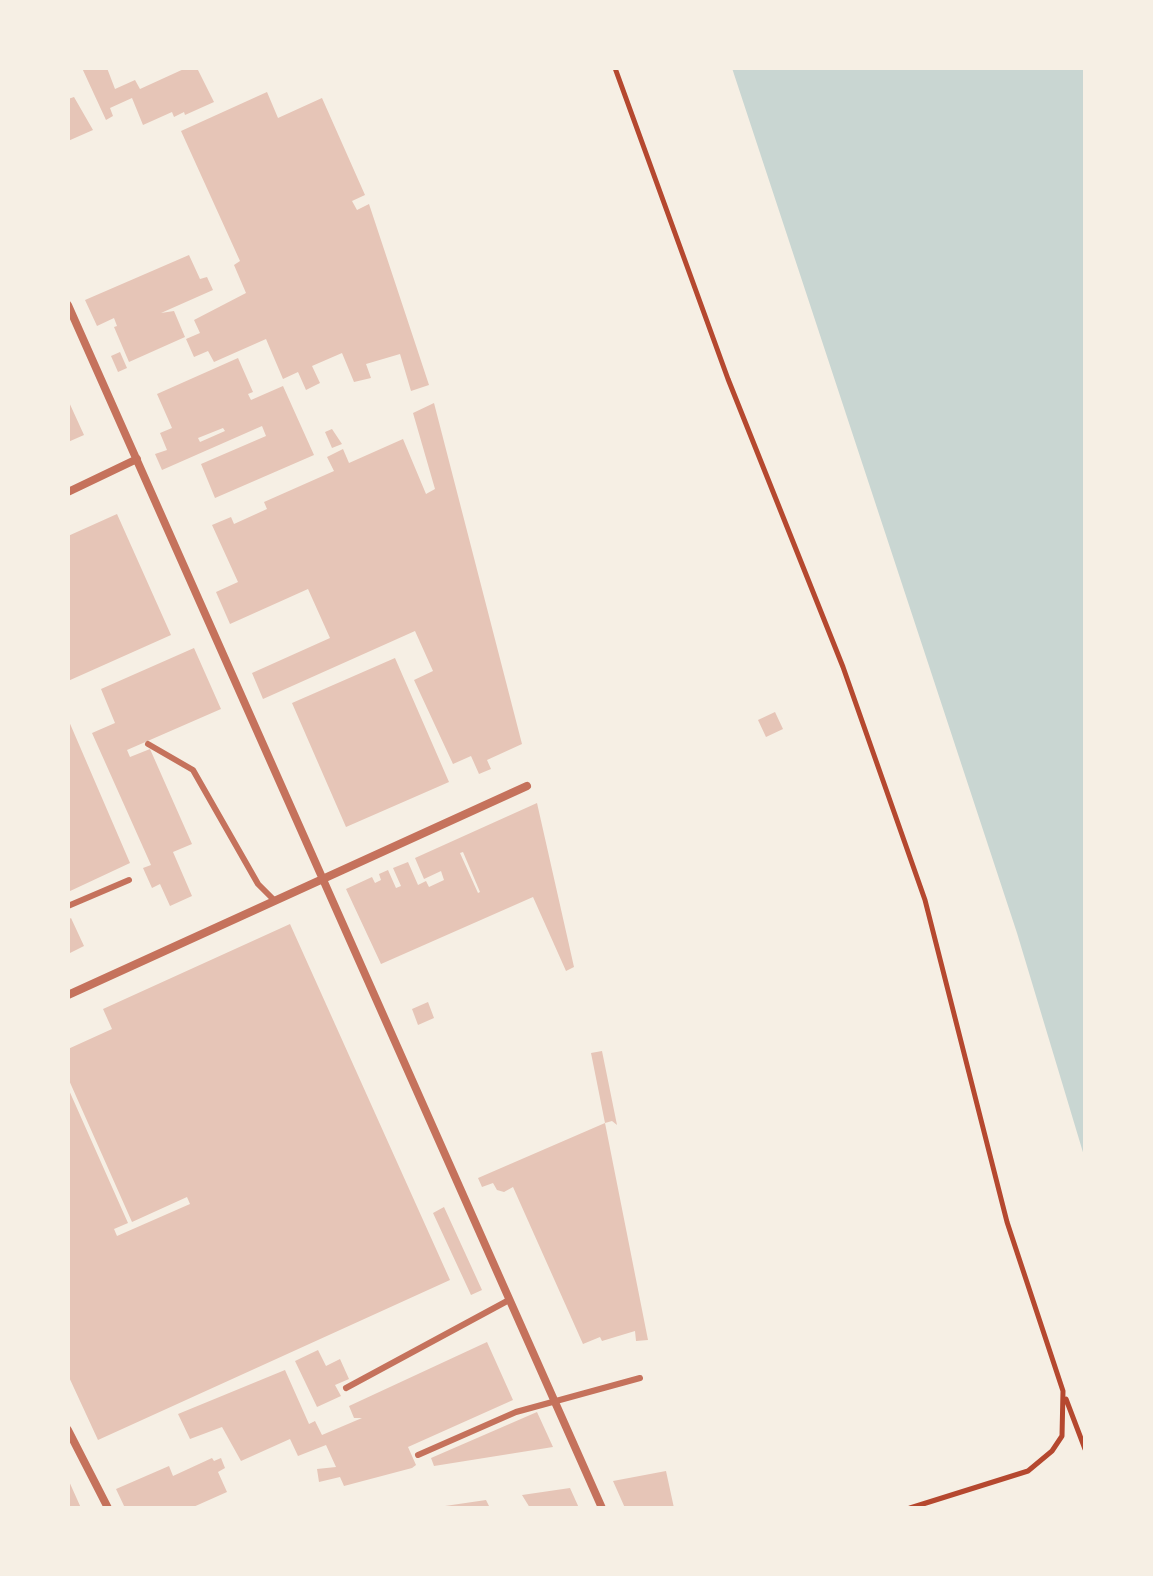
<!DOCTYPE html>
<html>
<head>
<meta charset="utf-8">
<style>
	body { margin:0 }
	#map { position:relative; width:1153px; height:1576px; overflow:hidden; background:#f6efe4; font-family:"Open Sans",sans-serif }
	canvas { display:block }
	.frame { position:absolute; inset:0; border:70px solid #f6efe4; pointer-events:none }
</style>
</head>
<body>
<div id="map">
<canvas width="1153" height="1576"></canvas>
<div class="frame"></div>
</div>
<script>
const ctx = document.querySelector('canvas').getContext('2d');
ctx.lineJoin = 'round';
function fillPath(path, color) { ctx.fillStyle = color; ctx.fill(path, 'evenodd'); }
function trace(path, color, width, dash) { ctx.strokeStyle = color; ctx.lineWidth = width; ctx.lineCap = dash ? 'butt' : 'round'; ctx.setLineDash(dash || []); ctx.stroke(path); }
fillPath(new Path2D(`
	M 732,68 L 1085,68 L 1085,1159 L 1017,933 Z`), '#c9d6d2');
fillPath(new Path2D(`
	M 82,68 L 107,68 L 115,89 L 135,80 L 140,89 L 186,68 L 197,68 L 214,102 L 185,115 L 184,112 L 174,117 L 172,112 L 143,125 L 132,98 L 110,108 L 113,116 L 106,120 Z
	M 267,92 L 278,118 L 322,98 L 365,195 L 352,201 L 357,210 L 369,204 L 429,385 L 411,391 L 400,354 L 366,364 L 371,378 L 354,382 L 342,353 L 312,366 L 320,383 L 306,390 L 298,372 L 283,379 L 266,339 L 214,362 L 208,351 L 194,357 L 186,339 L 200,333 L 194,320 L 246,293 L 234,265 L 240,261 L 181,131 Z
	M 74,97 L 93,130 L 68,141 L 68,99 Z
	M 189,255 L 200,279 L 207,277 L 213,290 L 161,313 L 174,311 L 185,337 L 129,362 L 114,327 L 117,326 L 114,318 L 97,326 L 85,300 Z
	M 120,352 L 127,368 L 118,372 L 111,356 Z
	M 238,358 L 253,392 L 248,394 L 251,400 L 283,386 L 314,455 L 215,498 L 201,464 L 266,436 L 262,426 L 162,470 L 155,454 L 167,450 L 160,433 L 172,428 L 157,394 ZM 223,428 L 225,431 L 200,442 L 198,438 Z
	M 68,400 L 84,435 L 68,442 Z
	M 434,403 L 522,744 L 487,760 L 491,769 L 479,774 L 471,756 L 453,764 L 414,680 L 433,671 L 415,631 L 263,699 L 252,673 L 330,638 L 308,589 L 230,624 L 216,592 L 238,582 L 212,525 L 231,517 L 234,524 L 267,509 L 264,502 L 334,471 L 327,457 L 343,449 L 349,463 L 403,439 L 426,494 L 435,489 L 413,413 Z
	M 332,429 L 342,444 L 332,448 L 325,432 Z
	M 117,514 L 171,635 L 68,681 L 68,536 Z
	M 194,648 L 221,709 L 127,750 L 130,757 L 150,749 L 192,844 L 173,852 L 192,896 L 170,906 L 160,884 L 152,888 L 143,868 L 151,865 L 92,733 L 115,723 L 101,689 Z
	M 395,658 L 449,782 L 346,827 L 292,703 Z
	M 775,712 L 783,729 L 766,737 L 758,720 Z
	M 68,719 L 130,863 L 68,892 Z
	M 537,803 L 574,967 L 566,971 L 533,897 L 381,964 L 346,889 L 372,877 L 375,883 L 381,880 L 379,874 L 388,870 L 396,888 L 401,886 L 393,868 L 408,862 L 418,885 L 426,881 L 429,887 L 444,880 L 441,871 L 424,879 L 415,858 ZM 463,852 L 480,892 L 478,893 L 460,853 Z
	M 71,918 L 84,946 L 68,954 L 68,920 Z
	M 290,924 L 450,1280 L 98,1440 L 68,1375 L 68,1088 L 128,1223 L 114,1229 L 117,1236 L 190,1204 L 187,1197 L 132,1222 L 68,1078 L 68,1049 L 112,1029 L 103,1009 Z
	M 428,1002 L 434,1018 L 418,1025 L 412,1009 Z
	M 602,1051 L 617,1125 L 612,1121 L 605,1123 L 648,1340 L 636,1341 L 635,1331 L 602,1341 L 600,1337 L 583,1344 L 513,1187 L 504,1192 L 497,1190 L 493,1183 L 482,1187 L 478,1178 L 605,1123 L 591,1053 Z
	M 444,1207 L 482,1290 L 471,1295 L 433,1213 Z
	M 487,1342 L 513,1400 L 408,1447 L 416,1465 L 412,1468 L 344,1486 L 340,1477 L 319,1482 L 317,1469 L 336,1467 L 326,1445 L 298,1456 L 290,1439 L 241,1461 L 222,1427 L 190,1439 L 178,1414 L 285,1370 L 309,1424 L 315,1421 L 322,1435 L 362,1418 L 354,1418 L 349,1406 Z
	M 318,1350 L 326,1366 L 340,1359 L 349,1379 L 335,1385 L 341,1396 L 317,1407 L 295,1361 Z
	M 537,1412 L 553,1447 L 434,1466 L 431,1458 Z
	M 212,1458 L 214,1461 L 221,1458 L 225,1468 L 218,1472 L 227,1492 L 191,1508 L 125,1508 L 116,1489 L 169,1466 L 173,1476 Z
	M 666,1471 L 674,1508 L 625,1508 L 613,1481 Z
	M 68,1479 L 81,1508 L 68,1508 Z
	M 570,1488 L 579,1508 L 530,1508 L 522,1495 Z
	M 486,1500 L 490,1508 L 445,1508 L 445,1506 Z`), '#e6c5b7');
trace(new Path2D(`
	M 615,68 L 728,379 L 843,667 L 925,900 L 1007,1222 L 1063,1391 L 1062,1436 L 1052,1451 L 1028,1471 L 910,1508
	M 1066,1399 L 1085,1449`), '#b5482f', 5);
trace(new Path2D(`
	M 148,744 L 193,770 L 258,884 L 275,901
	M 68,906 L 129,880
	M 346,1388 L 509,1300
	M 418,1455 L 516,1412 L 640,1378`), '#c5725c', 6);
trace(new Path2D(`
	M 68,305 L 602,1508
	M 68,492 L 137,459
	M 68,995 L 527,786
	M 68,1430 L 108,1508`), '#c5725c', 8);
</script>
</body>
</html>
